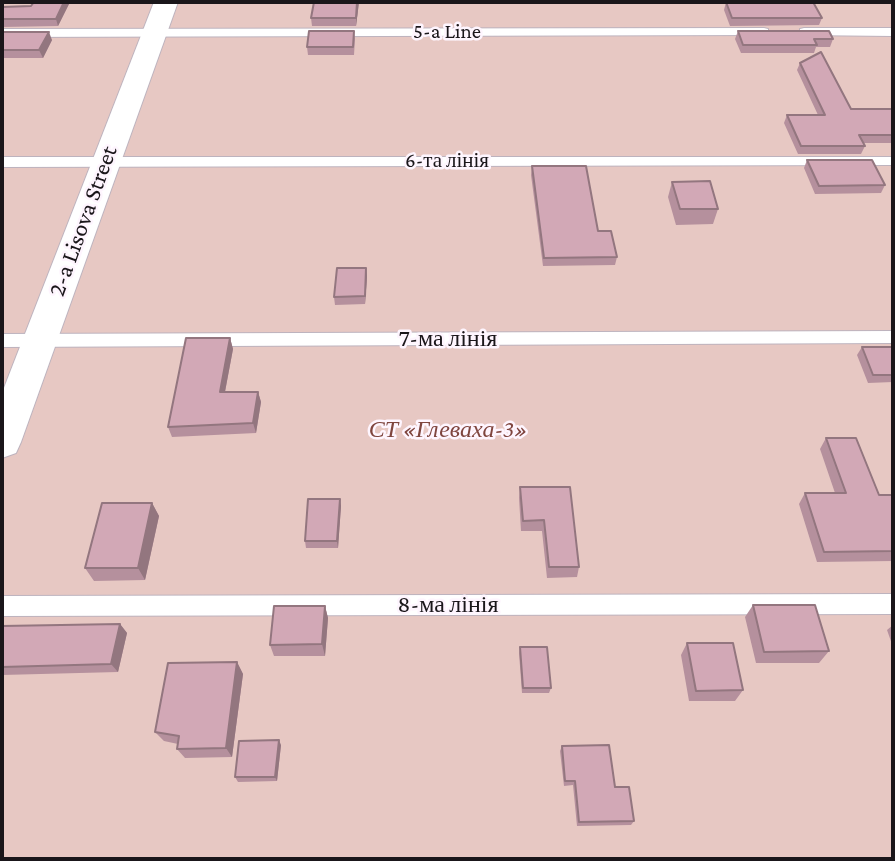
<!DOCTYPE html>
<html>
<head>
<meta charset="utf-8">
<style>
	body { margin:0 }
	#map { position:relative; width:895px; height:861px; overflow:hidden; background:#f2e7f3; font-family:"Crimson Pro",serif }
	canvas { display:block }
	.frame { position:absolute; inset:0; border:4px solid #1a161a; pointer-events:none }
</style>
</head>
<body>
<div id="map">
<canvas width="895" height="861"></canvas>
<div class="frame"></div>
</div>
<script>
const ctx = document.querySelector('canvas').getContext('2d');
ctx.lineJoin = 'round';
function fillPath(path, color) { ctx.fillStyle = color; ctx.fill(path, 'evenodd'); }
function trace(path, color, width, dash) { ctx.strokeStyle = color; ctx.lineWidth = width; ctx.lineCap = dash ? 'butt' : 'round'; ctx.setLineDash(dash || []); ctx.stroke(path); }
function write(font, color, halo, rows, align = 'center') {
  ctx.font = font + ' "Crimson Pro",serif'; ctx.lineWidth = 5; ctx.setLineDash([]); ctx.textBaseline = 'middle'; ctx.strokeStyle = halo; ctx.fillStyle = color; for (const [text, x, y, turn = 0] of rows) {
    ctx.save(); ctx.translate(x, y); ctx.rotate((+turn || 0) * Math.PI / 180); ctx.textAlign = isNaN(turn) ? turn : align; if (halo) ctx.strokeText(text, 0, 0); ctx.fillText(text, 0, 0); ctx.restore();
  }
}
fillPath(new Path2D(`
	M 2,2 L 893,2 L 893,859 L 2,859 Z`), '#e7c8c3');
const service = new Path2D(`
	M 764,28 L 768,29 L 768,35 L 2,37 L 2,29 Z
	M 804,28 L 893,28 L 893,36 L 800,35 L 800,29 Z
	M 2,157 L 893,157 L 893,165 L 2,167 Z
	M 893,331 L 893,343 L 2,347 L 2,334 Z
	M 893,594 L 893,614 L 2,616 L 2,596 Z`);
const minor = new Path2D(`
	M 154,2 L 178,2 L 21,442 L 16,453 L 2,458 L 2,393 Z`);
trace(service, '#bdb3be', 2);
trace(minor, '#bdb3be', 2);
fillPath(service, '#fff');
fillPath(minor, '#fff');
fillPath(new Path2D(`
	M 34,2 L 70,2 L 58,26 L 2,27 L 2,7 L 31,6 Z
	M 359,2 L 356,26 L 312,26 L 311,18 Z
	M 726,2 L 822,18 L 819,25 L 730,26 L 724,10 Z
	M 354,31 L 355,39 L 354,55 L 308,55 L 307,47 Z
	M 738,31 L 833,39 L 830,47 L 816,47 L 814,53 L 741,53 L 735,39 Z
	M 2,32 L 52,40 L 43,58 L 2,58 Z
	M 800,63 L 851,109 L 893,109 L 893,143 L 863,143 L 865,146 L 861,154 L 798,154 L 784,123 L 787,115 L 818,115 L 797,70 Z
	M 807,160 L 885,185 L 881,193 L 815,194 L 804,168 Z
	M 532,166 L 598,231 L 617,257 L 615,265 L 543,266 L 531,175 Z
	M 672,182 L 718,209 L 713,224 L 676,225 L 668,197 Z
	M 366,268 L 367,276 L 365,304 L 335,305 L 334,297 Z
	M 230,338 L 233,349 L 225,392 L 258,392 L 261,402 L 256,433 L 172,437 L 168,427 Z
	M 862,347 L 893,347 L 893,382 L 868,383 L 857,355 Z
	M 826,438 L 879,495 L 893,495 L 893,561 L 817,562 L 799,504 L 805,493 L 835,493 L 820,449 Z
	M 520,487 L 579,567 L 577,577 L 547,578 L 542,531 L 521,531 L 519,498 Z
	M 340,499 L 341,506 L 338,548 L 306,548 L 305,541 Z
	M 152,503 L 159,516 L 145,580 L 94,581 L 85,568 Z
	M 753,605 L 829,651 L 819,663 L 756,663 L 745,617 Z
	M 325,606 L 328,618 L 325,656 L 274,656 L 270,645 Z
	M 120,624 L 127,633 L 118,672 L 2,675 L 2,626 Z
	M 893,625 L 893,647 L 887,630 Z
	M 687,643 L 743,690 L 735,701 L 689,701 L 681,655 Z
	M 520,647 L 551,688 L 549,693 L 522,693 L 519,653 Z
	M 237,662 L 243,674 L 232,757 L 185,758 L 177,749 L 178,744 L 164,741 L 155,732 Z
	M 281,745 L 277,781 L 238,782 L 235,777 Z
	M 562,746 L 615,787 L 634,821 L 631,825 L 577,826 L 573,785 L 564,786 L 560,751 Z`), '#b5909d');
fillPath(new Path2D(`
	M 64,2 L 70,2 L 58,26 L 56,19 Z
	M 357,2 L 359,2 L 356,26 L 356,18 Z
	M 49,32 L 52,40 L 43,58 L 39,50 Z
	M 366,268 L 367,276 L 365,304 L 365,296 Z
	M 230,338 L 233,349 L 223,402 L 220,392 Z
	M 258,392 L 261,402 L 256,433 L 253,423 Z
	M 340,499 L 341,506 L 338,548 L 337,541 Z
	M 152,503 L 159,516 L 145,580 L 138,568 Z
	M 325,606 L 328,618 L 325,656 L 322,644 Z
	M 120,624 L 127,633 L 118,672 L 111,664 Z
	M 237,662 L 243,674 L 232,757 L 226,748 Z
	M 279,740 L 281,745 L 277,781 L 275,777 Z`), '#93767f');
const building = new Path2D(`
	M 34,2 L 64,2 L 56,19 L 2,19 L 2,7 L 31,6 Z
	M 314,2 L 357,2 L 356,18 L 311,18 Z
	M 726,2 L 813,2 L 822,18 L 732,18 Z
	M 309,31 L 354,31 L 353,47 L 307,47 Z
	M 738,31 L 829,31 L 833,39 L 814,39 L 817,45 L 743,45 Z
	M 2,32 L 49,32 L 39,50 L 2,50 Z
	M 821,52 L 851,109 L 893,109 L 893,135 L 859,135 L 865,146 L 801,146 L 787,115 L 825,115 L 800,63 Z
	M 807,160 L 872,160 L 885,185 L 819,186 Z
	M 532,166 L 586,166 L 598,231 L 611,231 L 617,257 L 544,258 Z
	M 710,181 L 718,209 L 680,209 L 672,182 Z
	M 337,268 L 366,268 L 365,296 L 334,297 Z
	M 186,338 L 230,338 L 220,392 L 258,392 L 253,423 L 168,427 Z
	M 862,347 L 893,347 L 893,375 L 873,375 Z
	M 826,438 L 856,438 L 879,495 L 893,495 L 893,551 L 824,552 L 805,493 L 846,493 Z
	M 520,487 L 570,487 L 579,567 L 549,567 L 544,520 L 523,521 Z
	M 308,499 L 340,499 L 337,541 L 305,541 Z
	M 102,503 L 152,503 L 138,568 L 85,568 Z
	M 753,605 L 815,605 L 829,651 L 764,652 Z
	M 274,606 L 325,606 L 322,644 L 270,645 Z
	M 120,624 L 111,664 L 2,667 L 2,626 Z
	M 687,643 L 733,643 L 743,690 L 696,691 Z
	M 520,647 L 547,647 L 551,688 L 523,688 Z
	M 237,662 L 226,748 L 177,749 L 179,736 L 155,732 L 168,663 Z
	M 279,740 L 275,777 L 235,777 L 239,741 Z
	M 609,745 L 615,787 L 629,787 L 634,821 L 579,822 L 575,781 L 565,781 L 562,746 Z`);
fillPath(building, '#d2a8b6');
trace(building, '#93767f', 2);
write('21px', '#1a161a', '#fef5fe', [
	["5-a Line",447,32],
	["6-та лінія",447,161]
]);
write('24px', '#1a161a', '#fef5fe', [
	["2-a Lisova Street",83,221,-70],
	["7-ма лінія",448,339],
	["8-ма лінія",448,605]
]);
write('italic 24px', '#7f453e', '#fef5fe', [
	["СТ «Глеваха-3»",448,430]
]);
</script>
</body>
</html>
